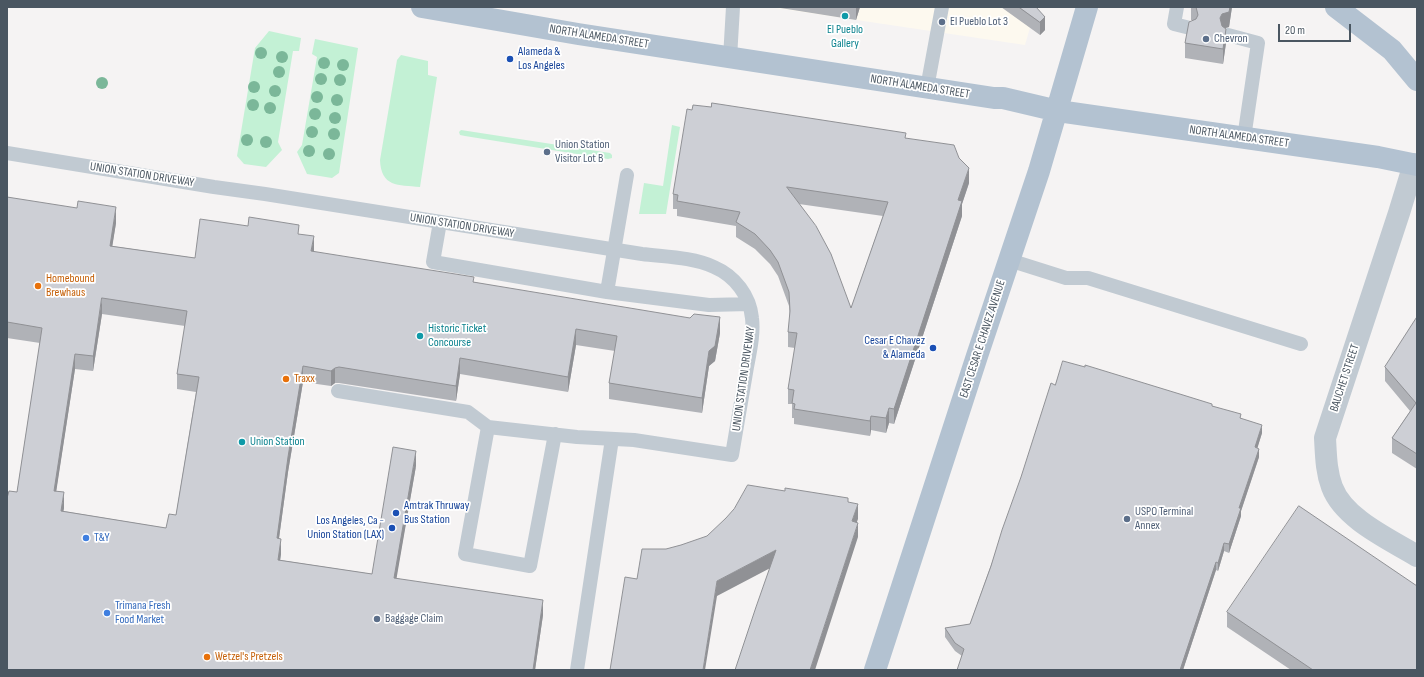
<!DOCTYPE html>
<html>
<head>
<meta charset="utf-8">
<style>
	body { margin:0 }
	#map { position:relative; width:1424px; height:677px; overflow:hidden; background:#f5f3f3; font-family:"Sofia Sans Condensed",sans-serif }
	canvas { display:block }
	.frame { position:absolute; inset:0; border:8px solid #4a5661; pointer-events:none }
	.scale { position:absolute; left:1278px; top:24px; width:73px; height:18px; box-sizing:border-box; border:2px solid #4a5661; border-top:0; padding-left:5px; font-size:12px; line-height:14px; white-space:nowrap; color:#4a5661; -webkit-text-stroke:3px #fff; paint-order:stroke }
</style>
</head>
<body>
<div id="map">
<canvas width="1424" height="677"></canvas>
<div class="frame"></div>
<div class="scale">20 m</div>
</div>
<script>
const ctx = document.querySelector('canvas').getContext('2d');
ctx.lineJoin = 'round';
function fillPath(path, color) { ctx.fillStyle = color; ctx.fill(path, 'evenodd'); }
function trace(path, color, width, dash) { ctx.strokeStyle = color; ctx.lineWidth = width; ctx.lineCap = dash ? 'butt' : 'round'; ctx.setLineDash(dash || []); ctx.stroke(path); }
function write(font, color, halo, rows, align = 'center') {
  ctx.font = font + ' "Sofia Sans Condensed",sans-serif'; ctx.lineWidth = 3.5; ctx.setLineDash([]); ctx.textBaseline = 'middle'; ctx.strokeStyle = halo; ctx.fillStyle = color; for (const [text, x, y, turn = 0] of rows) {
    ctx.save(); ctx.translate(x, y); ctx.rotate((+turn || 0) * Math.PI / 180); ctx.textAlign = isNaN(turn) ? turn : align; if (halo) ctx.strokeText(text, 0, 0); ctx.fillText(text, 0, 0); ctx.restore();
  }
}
fillPath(new Path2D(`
	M 769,7 L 1036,7 L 1025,45 Z`), '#fdf9ef');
fillPath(new Path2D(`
	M 269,31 L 301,38 L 299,51 L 293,51 L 278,142 L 282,150 L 266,167 L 244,164 L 237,156 L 255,48 Z
	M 315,39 L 358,48 L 339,173 L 332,178 L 307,174 L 297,152 L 302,145 L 317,57 L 312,54 Z
	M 401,55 L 428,61 L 428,75 L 437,77 L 420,187 C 398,185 381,187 380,160 L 397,60 Z
	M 672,125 L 680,127 L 666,214 L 639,214 L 644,183 L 663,186 Z
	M 461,130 L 610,153 L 612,155 L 612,158 L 608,159 L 465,136 L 460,135 L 459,132 Z`), '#c3f1d5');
trace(new Path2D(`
	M 1177,7 L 1174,24 L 1190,28
	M 1228,35 L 1258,43 L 1244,138
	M 730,58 L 733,7
	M 927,88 L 942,7
	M 7,153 L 214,187 L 265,194 L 642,254 C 666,257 692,257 714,267 C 735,276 750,296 752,318 C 754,334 750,351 747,367 C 742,396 737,425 732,455 L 634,440 L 577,437 L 488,427 L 468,412 L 338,391
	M 440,222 L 433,262 L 607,292 L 709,305 L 749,304
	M 1009,260 L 1066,278 L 1088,278 L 1301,344
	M 607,292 L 627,175
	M 488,427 L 465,554 L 530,566 L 555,434
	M 577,670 L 612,439`), '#c1cad2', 14);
trace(new Path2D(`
	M 1414,164 L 1399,213 L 1325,438 C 1326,455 1326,471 1332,487 C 1344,519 1389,539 1417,556`), '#c1cad2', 22);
trace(new Path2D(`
	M 422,7 L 578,34 L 994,98 L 1003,98 L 1058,111 L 1378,157 L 1417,165
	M 1336,7 L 1392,50 L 1417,80
	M 875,670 L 977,356 L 1039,171 L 1087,7`), '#b3c2d1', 22);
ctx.fillStyle = '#7bb799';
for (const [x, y] of [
	[261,53],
	[282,57],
	[324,63],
	[343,65],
	[279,72],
	[321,79],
	[340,80],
	[102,83],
	[254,87],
	[275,91],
	[317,97],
	[337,100],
	[253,105],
	[270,108],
	[315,114],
	[335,118],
	[312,132],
	[334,134],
	[247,140],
	[266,142],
	[309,151],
	[329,154]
]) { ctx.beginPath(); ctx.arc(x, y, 6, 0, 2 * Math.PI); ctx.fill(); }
fillPath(new Path2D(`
	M 774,7 L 860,7 L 856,20 Z
	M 1001,7 L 1036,7 L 1045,30 L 1040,35 Z
	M 1191,7 L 1232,7 L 1229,27 L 1225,28 L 1226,43 L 1223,64 L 1185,58 L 1185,43 L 1193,20 L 1191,20 Z
	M 906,138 L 969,183 L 962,204 L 962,216 L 894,424 L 889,423 L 886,433 L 871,430 L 870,436 L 794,424 L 794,418 L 792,418 L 792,404 L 788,404 L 788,389 L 795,348 L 788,347 L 788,332 L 790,317 L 789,306 L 778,276 L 770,264 L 755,249 L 736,237 L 736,226 L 677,216 L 677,209 L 673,209 L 673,194 ZM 799,204 L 883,216 L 851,308 Z
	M 7,197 L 116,223 L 112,246 L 195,258 L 299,234 L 314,252 L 474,282 L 720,333 L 715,361 L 709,366 L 702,413 L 609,399 L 609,383 L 615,351 L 576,345 L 568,392 L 460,374 L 456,401 L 339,383 L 335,383 L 331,386 L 303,382 L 288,472 L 279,538 L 281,554 L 280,560 L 372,574 L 416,466 L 396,578 L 543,615 L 535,670 L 7,670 L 17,492 L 40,343 L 7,338 ZM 102,314 L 185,326 L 177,374 L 177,389 L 196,392 L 176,515 L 166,528 L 63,511 L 64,508 L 56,491 L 75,369 L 93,371 Z
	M 1417,317 L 1417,469 L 1392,453 L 1392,438 L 1410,411 L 1385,381 L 1385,367 Z
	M 1055,385 L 1212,406 L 1241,418 L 1262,433 L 1257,448 L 1259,457 L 1241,511 L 1241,516 L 1229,553 L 1224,551 L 1218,571 L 1216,570 L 1183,670 L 957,670 L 962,656 L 955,651 L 945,637 L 945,628 L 970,624 Z
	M 1227,612 L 1417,670 L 1291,670 L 1227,627 Z`), '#b0b2b7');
fillPath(new Path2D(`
	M 856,7 L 860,7 L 856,20 Z
	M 1230,7 L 1232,7 L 1229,27 L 1222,29 L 1220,18 L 1222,14 Z
	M 1045,17 L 1045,30 L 1040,35 L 1040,22 Z
	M 1226,29 L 1226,43 L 1223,64 L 1223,49 Z
	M 969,168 L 969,183 L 962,204 L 962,216 L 894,424 L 894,409 L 958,200 Z
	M 116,207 L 116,223 L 110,261 L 110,246 Z
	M 314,236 L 314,252 L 311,251 Z
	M 102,298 L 102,314 L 93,371 L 93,356 Z
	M 720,317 L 720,333 L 715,361 L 709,366 L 702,413 L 702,398 L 709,351 Z
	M 576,329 L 576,345 L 568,392 L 568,377 Z
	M 75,354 L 75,369 L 54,506 L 54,491 Z
	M 460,358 L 460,374 L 456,401 L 456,386 Z
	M 303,366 L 303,382 L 288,472 L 277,553 L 277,538 L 288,457 Z
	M 335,368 L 335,383 L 331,386 L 331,371 Z
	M 889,408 L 889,423 L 886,433 L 886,418 Z
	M 871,416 L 871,430 L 870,436 L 870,421 Z
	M 1262,425 L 1262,433 L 1255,456 L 1255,447 Z
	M 1259,449 L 1259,457 L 1241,511 L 1241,516 L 1229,553 L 1229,544 L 1239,508 Z
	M 416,451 L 416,466 L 394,593 L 394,578 Z
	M 64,492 L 64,508 L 61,526 L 61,511 Z
	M 858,504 L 858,519 L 852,536 L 852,521 Z
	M 858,523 L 858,537 L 815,670 L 810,670 Z
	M 281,539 L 281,554 L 278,575 L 278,560 Z
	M 1224,543 L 1224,551 L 1218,571 L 1218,563 Z
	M 776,550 L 776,565 L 717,596 L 705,670 L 703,670 L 717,581 Z
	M 1216,562 L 1216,570 L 1183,670 L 1180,670 Z
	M 543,600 L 543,615 L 535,670 L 533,670 Z`), '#909195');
const building = new Path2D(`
	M 1019,7 L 1036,7 L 1045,17 L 1040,22 Z
	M 1195,7 L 1230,7 L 1229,12 L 1222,14 L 1220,18 L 1222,26 L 1226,29 L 1223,49 L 1185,43 L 1189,22 L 1196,19 L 1198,15 L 1196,7 Z
	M 712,103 L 906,133 L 905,138 L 954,145 L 959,158 L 969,168 L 958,200 L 962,201 L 894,409 L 889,408 L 886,418 L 871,416 L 870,421 L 794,409 L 795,404 L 792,403 L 794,390 L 788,389 L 797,333 L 788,332 L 790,311 L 789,292 L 778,262 L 770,250 L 755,234 L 736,222 L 740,212 L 677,201 L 678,195 L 673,194 L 687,109 L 692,110 L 693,105 L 711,107 ZM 787,187 L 888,202 L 851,308 L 831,254 L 816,226 Z
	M 7,197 L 77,208 L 78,201 L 116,207 L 110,246 L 195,258 L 200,219 L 248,226 L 249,217 L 299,225 L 298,234 L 314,236 L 311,251 L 474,277 L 473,282 L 690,318 L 694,314 L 720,317 L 715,346 L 709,351 L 702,398 L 609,383 L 617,336 L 576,329 L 568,377 L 460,358 L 456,386 L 339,367 L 335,368 L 331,371 L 303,366 L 288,457 L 277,538 L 281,539 L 278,560 L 372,574 L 393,447 L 416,451 L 394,578 L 543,600 L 533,670 L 7,670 L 7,498 L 9,491 L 17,492 L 42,328 L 7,322 ZM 102,298 L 187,311 L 177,374 L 199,377 L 176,515 L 169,514 L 166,528 L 61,511 L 64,492 L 54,491 L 75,354 L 93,356 Z
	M 1417,317 L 1417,454 L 1392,438 L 1416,403 L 1385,367 Z
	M 1063,361 L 1085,367 L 1085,365 L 1183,395 L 1212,404 L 1212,406 L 1241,414 L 1240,418 L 1262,425 L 1255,447 L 1259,449 L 1239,508 L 1241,508 L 1229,544 L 1224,543 L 1218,563 L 1216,562 L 1180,670 L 957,670 L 964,649 L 955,643 L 945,628 L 970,624 L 991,566 L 1002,530 L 1021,477 L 1051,383 L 1055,385 Z
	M 748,485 L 785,491 L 785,488 L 848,498 L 848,502 L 858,504 L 852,521 L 858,523 L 810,670 L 735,670 L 756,607 L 776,550 L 717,581 L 703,670 L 610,670 L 625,577 L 637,579 L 642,549 L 666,549 L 681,545 L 707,536 L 726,518 L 734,509 Z
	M 1299,506 L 1417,586 L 1417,670 L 1313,670 L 1227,612 Z`);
fillPath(building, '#cdcfd5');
trace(building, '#909195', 1);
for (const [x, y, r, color] of [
	[845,16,4,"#0f9aa8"],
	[942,22,4,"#5c6f8a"],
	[1206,39,4,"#5c6f8a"],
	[510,59,4,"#1a4fb4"],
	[547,152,4,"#5c6f8a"],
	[38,286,4,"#e8710a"],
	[420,336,4,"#0f9aa8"],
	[933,348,4,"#1a4fb4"],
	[286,379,4,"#e8710a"],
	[242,442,4,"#0f9aa8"],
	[396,513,4,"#1a4fb4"],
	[1127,519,4,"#5c6f8a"],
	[392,528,4,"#1a4fb4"],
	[86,538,4,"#3f7fe0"],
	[107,613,4,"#3f7fe0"],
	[377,619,4,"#5c6f8a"],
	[207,657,4,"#e8710a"]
]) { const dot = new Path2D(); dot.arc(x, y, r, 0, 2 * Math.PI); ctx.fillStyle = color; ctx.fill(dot); trace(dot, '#fff', 1.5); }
write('12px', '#4e5e75', '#fff', [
	["El Pueblo Lot 3",950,22],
	["Chevron",1214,39],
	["Union Station",555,145],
	["Visitor Lot B",555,159],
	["USPO Terminal",1135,512],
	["Annex",1135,526],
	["Baggage Claim",385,619]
], 'left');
write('12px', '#0d838f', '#fff', [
	["El Pueblo",845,30,"center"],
	["Gallery",845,44,"center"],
	["Historic Ticket",428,329],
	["Concourse",428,343],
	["Union Station",250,442]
], 'left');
write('12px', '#4a5661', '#fff', [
	["NORTH ALAMEDA STREET",599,37,9],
	["NORTH ALAMEDA STREET",920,87,9],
	["NORTH ALAMEDA STREET",1239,137,8],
	["UNION STATION DRIVEWAY",142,175,9],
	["UNION STATION DRIVEWAY",462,226,9],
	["EAST CESAR E CHAVEZ AVENUE",983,339,-72],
	["BAUCHET STREET",1345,378,-72],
	["UNION STATION DRIVEWAY",744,379,-82]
]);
write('12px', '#164399', '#fff', [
	["Alameda &",518,52],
	["Los Angeles",518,66],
	["Cesar E Chavez",925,341,"right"],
	["& Alameda",925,355,"right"],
	["Amtrak Thruway",404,506],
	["Bus Station",404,520],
	["Los Angeles, Ca -",384,521,"right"],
	["Union Station (LAX)",384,535,"right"]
], 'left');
write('12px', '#c56008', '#fff', [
	["Homebound",46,279],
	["Brewhaus",46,293],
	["Traxx",294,379],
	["Wetzel's Pretzels",215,657]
], 'left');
write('12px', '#366cbe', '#fff', [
	["T&Y",94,538],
	["Trimana Fresh",115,606],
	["Food Market",115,620]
], 'left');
</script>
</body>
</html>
